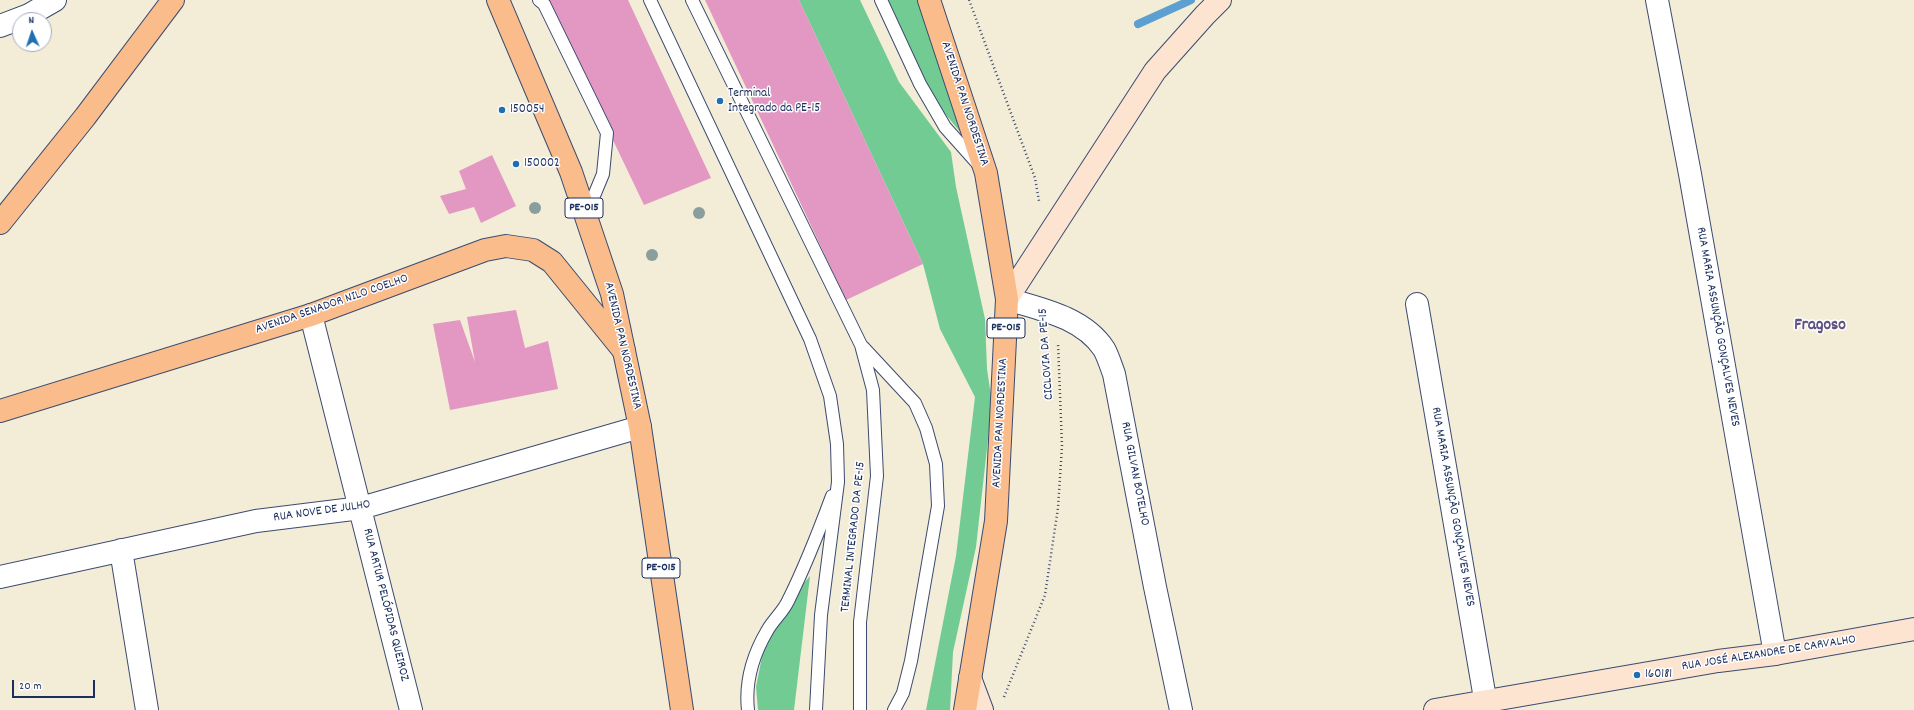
<!DOCTYPE html>
<html>
<head>
<meta charset="utf-8">
<style>
	body { margin:0 }
	#map { position:relative; width:1914px; height:710px; overflow:hidden; background:#f3ecd7; font-family:Dekko,sans-serif }
	canvas { display:block }
	.north { position:absolute; left:12px; top:12px; width:40px; height:40px; box-sizing:border-box; background:#fff; border:1px solid #a4acbf; border-radius:50%; rotate:357deg; font-size:11px; font-weight:700; line-height:16px; text-align:center; color:#1b2f5e }
	.north::after { content:''; display:block; margin:auto; width:14px; height:18px; background:#1f6fb2; clip-path:polygon(50% 0,100% 100%,50% 72%,0 100%) }
	.scale { position:absolute; left:12px; top:680px; width:83px; height:18px; box-sizing:border-box; border:2px solid #1b2f5e; border-top:0; padding-left:5px; font-size:12px; line-height:14px; white-space:nowrap; color:#1b2f5e; -webkit-text-stroke:3px #fff; paint-order:stroke }
</style>
</head>
<body>
<div id="map">
<canvas width="1914" height="710"></canvas>
<div class="north">N</div>
<div class="scale">20 m</div>
</div>
<script>
const ctx = document.querySelector('canvas').getContext('2d');
ctx.lineJoin = 'round';
function fillPath(path, color) { ctx.fillStyle = color; ctx.fill(path, 'evenodd'); }
function trace(path, color, width, dash) { ctx.strokeStyle = color; ctx.lineWidth = width; ctx.lineCap = dash ? 'butt' : 'round'; ctx.setLineDash(dash || []); ctx.stroke(path); }
function write(font, color, halo, rows, align = 'center') {
  ctx.font = font + ' Dekko,sans-serif'; ctx.lineWidth = 3; ctx.setLineDash([]); ctx.textBaseline = 'middle'; ctx.strokeStyle = halo; ctx.fillStyle = color; for (const [text, x, y, turn = 0] of rows) {
    ctx.save(); ctx.translate(x, y); ctx.rotate((+turn || 0) * Math.PI / 180); ctx.textAlign = isNaN(turn) ? turn : align; if (halo) ctx.strokeText(text, 0, 0); ctx.fillText(text, 0, 0); ctx.restore();
  }
}
fillPath(new Path2D(`
	M 799,0 L 860,0 L 899,82 L 951,152 L 956,187 L 985,319 L 987,369 L 992,403 L 976,547 L 953,652 L 950,710 L 926,710 L 956,556 L 975,397 L 940,329 L 923,264 Z
	M 881,0 L 919,0 L 972,146 L 941,109 L 907,57 Z
	M 810,576 L 794,710 L 758,710 L 756,687 L 767,631 L 787,603 Z`), '#71cb93');
trace(new Path2D(`
	M 1138,24 L 1191,0`), '#5ca0d1', 8);
fillPath(new Path2D(`
	M 546,0 L 628,0 L 711,178 L 644,205 Z
	M 705,0 L 799,0 L 923,264 L 846,300 Z
	M 492,155 L 516,206 L 481,223 L 474,207 L 449,214 L 440,196 L 466,189 L 459,171 Z
	M 516,310 L 525,348 L 548,341 L 558,389 L 450,410 L 433,324 L 460,320 L 475,362 L 467,317 Z`), '#e397c3');
const lane = new Path2D(`
	M 539,0 L 544,4 L 607,133 L 603,174 L 586,215
	M 650,0 L 810,339 L 830,396 L 837,444 L 838,482 L 821,615 L 816,710
	M 692,0 L 861,345 L 873,390 L 877,476 L 860,622 L 860,710
	M 881,0 L 920,84 L 945,127 L 978,164
	M 863,347 L 915,403 L 926,428 L 936,464 L 938,506 L 911,661 L 903,693 L 894,710
	M 748,710 C 745,683 753,655 767,631 C 773,620 783,612 788,601 C 805,567 819,531 832,496`);
const street = new Path2D(`
	M 1657,0 L 1690,174 L 1775,654
	M 0,26 L 29,15 L 55,0
	M 1007,299 C 1040,309 1083,317 1104,349 C 1108,356 1111,366 1114,374 L 1155,587 L 1181,710
	M 1417,304 L 1487,710
	M 311,315 L 411,710
	M 121,550 L 147,710
	M 0,577 L 256,521 L 361,508 L 640,427`);
const secondary = new Path2D(`
	M 1007,299 L 1155,71 L 1205,15 L 1220,0
	M 970,678 L 982,710
	M 1435,710 L 1718,661 L 1775,654 L 1914,629`);
const primary = new Path2D(`
	M 0,223 L 85,117 L 173,0
	M 0,411 L 311,315 L 485,250 L 506,246 L 533,250 L 552,262 L 624,351`);
const highway = new Path2D(`
	M 498,0 L 571,172 L 612,294 L 640,427 L 682,710
	M 929,0 L 986,173 L 1007,299 L 996,521 L 965,710`);
trace(lane, '#3b4b70', 14);
trace(street, '#3b4b70', 24);
trace(secondary, '#3b4b70', 24);
trace(primary, '#3b4b70', 24);
trace(highway, '#3b4b70', 24);
trace(new Path2D(`
	M 969,0 L 1035,178 L 1039,201
	M 1004,697 L 1045,595 L 1058,508 L 1062,446 L 1058,343`), '#3b4b70', 2.5, [1, 3]);
trace(lane, '#fff', 12);
trace(street, '#fff', 22);
trace(secondary, '#fde4d0', 22);
trace(primary, '#f9bc8a', 22);
trace(highway, '#f9bc8a', 22);
ctx.fillStyle = '#8a9e9d';
for (const [x, y] of [
	[535,208],
	[699,213],
	[652,255]
]) { ctx.beginPath(); ctx.arc(x, y, 6, 0, 2 * Math.PI); ctx.fill(); }
for (const [x, y, r, color] of [
	[720,101,4,"#1f6fb2"],
	[502,110,4,"#1f6fb2"],
	[516,164,4,"#1f6fb2"],
	[1637,675,4,"#1f6fb2"]
]) { const dot = new Path2D(); dot.arc(x, y, r, 0, 2 * Math.PI); ctx.fillStyle = color; ctx.fill(dot); trace(dot, '#fff', 1.5); }
for (const [x, y, w] of [
	[584,208,38],
	[1006,328,38],
	[661,568,38]
]) { const box = new Path2D(); box.roundRect(x - w / 2, y - 10, w, 20, 3); ctx.fillStyle = '#fff'; ctx.fill(box); trace(box, '#1b2f5e', 1); }
write('bold 12px', '#1b2f5e', null, [
	["PE-015",584,208],
	["PE-015",1006,328],
	["PE-015",661,568]
]);
write('13px', '#1b2f5e', '#fff', [
	["Terminal",728,94],
	["Integrado da PE-15",728,109],
	["150054",510,110],
	["150002",524,164],
	["160181",1645,675]
], 'left');
write('13px', '#1b2f5e', '#fff', [
	["AVENIDA PAN NORDESTINA",964,104,72],
	["AVENIDA SENADOR NILO COELHO",332,305,-19],
	["RUA MARIA ASSUNÇÃO GONÇALVES NEVES",1717,327,80],
	["AVENIDA PAN NORDESTINA",622,346,77],
	["CICLOVIA DA PE-15",1047,354,-94],
	["AVENIDA PAN NORDESTINA",1001,423,-87],
	["RUA GILVAN BOTELHO",1134,474,79],
	["RUA MARIA ASSUNÇÃO GONÇALVES NEVES",1452,507,80],
	["RUA NOVE DE JULHO",322,512,-8],
	["TERMINAL INTEGRADO DA PE-15",854,537,-84],
	["RUA ARTUR PELÓPIDAS QUEIROZ",385,605,76],
	["RUA JOSÉ ALEXANDRE DE CARVALHO",1769,654,-9]
]);
write('bold 17px', '#615381', '#fff', [
	["Fragoso",1820,327]
]);
</script>
</body>
</html>
